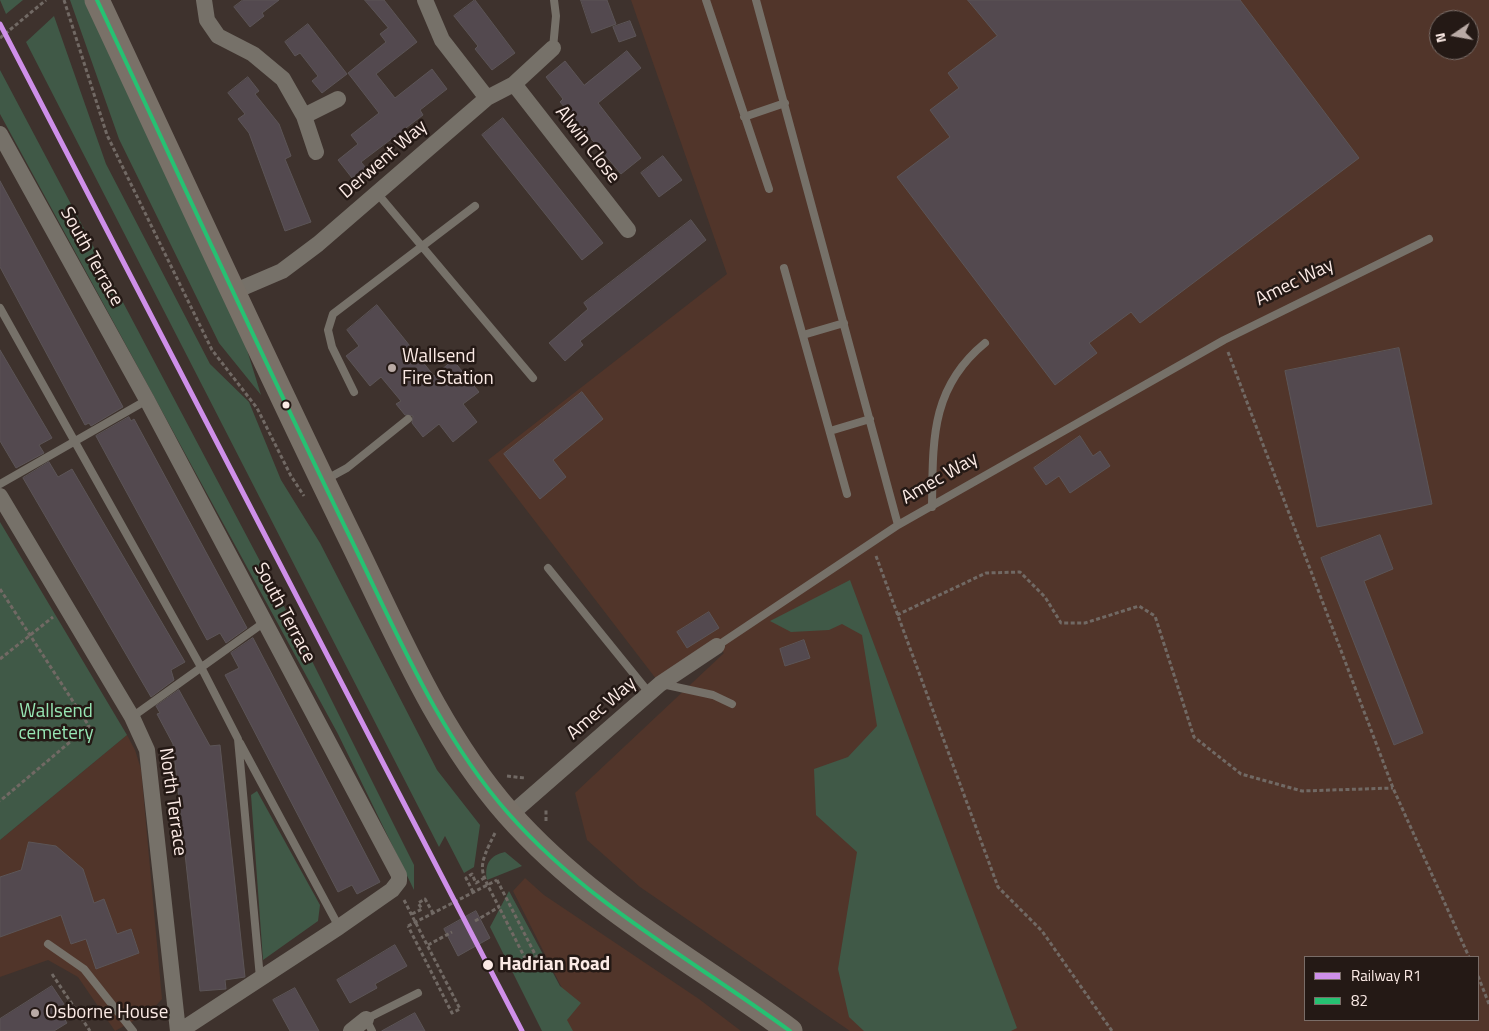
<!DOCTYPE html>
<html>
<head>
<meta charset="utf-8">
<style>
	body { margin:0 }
	#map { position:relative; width:1489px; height:1031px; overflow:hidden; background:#3e322d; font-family:"Titillium Web",sans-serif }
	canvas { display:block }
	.legend { position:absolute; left:1304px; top:956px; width:175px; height:65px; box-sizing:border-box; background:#241915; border:1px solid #7a6d68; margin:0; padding:6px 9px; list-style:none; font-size:15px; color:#fbeae5 }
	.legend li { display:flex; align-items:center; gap:10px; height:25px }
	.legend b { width:25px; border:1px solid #7a6d68 }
	.north { position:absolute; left:1429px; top:10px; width:50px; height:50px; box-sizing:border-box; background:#241915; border:1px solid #7a6d68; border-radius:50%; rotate:258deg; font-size:14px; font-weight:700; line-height:20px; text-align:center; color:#fbeae5 }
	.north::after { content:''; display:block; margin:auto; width:18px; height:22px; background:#b9aaa5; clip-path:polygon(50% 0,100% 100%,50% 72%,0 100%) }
</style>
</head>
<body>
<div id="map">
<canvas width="1489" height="1031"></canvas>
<ul class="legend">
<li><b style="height:6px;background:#ce8fe9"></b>Railway R1</li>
<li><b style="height:6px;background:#26c172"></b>82</li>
</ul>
<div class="north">N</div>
</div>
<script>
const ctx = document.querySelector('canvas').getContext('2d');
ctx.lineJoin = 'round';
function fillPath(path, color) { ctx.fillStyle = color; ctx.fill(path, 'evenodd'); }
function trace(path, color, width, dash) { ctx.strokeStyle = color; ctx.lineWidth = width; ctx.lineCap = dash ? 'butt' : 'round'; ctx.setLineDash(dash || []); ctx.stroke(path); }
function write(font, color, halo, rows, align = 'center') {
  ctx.font = font + ' "Titillium Web",sans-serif'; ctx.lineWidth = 5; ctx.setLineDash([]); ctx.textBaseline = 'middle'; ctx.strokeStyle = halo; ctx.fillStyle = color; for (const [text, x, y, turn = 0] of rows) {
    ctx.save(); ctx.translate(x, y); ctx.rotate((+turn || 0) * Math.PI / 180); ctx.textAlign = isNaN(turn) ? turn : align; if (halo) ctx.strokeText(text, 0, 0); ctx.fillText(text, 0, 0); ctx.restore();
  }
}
fillPath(new Path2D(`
	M 631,0 L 1489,0 L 1489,1031 L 850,1031 L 640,887 L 587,840 L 575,793 L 724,653 L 717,646 L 660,684 L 488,460 L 727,274 ZM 1439,20 L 1469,20 L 1469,50 L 1439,50 ZM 1305,957 L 1478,957 L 1478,1020 L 1305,1020 Z
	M 127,735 L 135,750 L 141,769 L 162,999 L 151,1011 L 115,1031 L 78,977 L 48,960 L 0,977 L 0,840 Z
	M 525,878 L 544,895 L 699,999 L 741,1031 L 564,1031 L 568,1000 L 513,891 Z`), '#51352a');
fillPath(new Path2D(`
	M 0,0 L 23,0 L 6,14 Z
	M 70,0 L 87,0 L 239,324 L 261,395 L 219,343 L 119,139 Z
	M 54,16 L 106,164 L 210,364 L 249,402 L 281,480 L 320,543 L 437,770 L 480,825 L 474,867 L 464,873 L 445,836 L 439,847 L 26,42 Z
	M 0,70 L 297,631 L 414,865 L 414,890 L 338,734 L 0,114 Z
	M 0,522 L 127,735 L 0,840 Z
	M 850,580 L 1017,1028 L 1011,1031 L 864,1031 L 849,1017 L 838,969 L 857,852 L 816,815 L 814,769 L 848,757 L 877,726 L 862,635 L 842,624 L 829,630 L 791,632 L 770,621 Z
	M 257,791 L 320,905 L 318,921 L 263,960 L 251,795 Z
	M 505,852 L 522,866 L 487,880 C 484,865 490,855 505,852 Z
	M 509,891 L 560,986 L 581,1003 L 567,1020 L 573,1031 L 542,1031 L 490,927 Z`), '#405947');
const building = new Path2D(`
	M 243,0 L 279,0 L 262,13 L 264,16 L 250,27 L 234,7 Z
	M 365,0 L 384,0 L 417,42 L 376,74 L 395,98 L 432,69 L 447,89 L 420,110 L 423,115 L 361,162 L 366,168 L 352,178 L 338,160 L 358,144 L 351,135 L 379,113 L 348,73 L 386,42 L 380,34 L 388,28 Z
	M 475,0 L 515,53 L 492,70 L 475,49 L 478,46 L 454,16 Z
	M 581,0 L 607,0 L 616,24 L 592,33 Z
	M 968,0 L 1240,0 L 1359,158 L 1140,323 L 1131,312 L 1089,343 L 1097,353 L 1055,385 L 897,177 L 950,137 L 930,110 L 959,88 L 948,73 L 997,36 Z
	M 630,21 L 636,36 L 619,42 L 613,27 Z
	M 308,24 L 347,74 L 322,93 L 312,81 L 318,76 L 300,53 L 295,56 L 285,42 Z
	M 627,51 L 641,68 L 598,103 L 641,158 L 621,174 L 560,102 L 563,99 L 546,77 L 565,61 L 584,85 Z
	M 248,77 L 259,91 L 255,94 L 279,124 L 291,156 L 285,159 L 311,222 L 285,231 L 249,133 L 238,119 L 245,114 L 228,93 Z
	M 503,118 L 603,243 L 582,260 L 482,135 Z
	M 663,156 L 682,180 L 659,197 L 641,173 Z
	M 0,181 L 123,407 L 91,426 L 89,423 L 85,425 L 0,267 Z
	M 691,220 L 706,240 L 580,341 L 583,345 L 565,361 L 549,343 L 588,309 L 584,303 Z
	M 377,305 L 434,376 L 453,360 L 479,392 L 463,404 L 477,422 L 453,442 L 439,424 L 423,437 L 412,423 L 413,416 L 405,415 L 396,404 L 401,401 L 381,377 L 370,386 L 346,356 L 359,346 L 347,330 Z
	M 1399,348 L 1432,504 L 1317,527 L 1285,371 Z
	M 0,350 L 52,438 L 39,445 L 44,453 L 16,468 L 0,441 Z
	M 582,392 L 603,419 L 553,460 L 566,477 L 540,499 L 504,454 Z
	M 129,417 L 131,421 L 134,419 L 247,628 L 226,643 L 220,633 L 207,640 L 96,436 Z
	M 1080,436 L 1093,456 L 1100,451 L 1110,466 L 1070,493 L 1059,476 L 1046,485 L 1034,468 Z
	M 49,462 L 58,477 L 72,469 L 185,662 L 171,670 L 174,680 L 151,697 L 23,478 Z
	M 1380,535 L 1393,569 L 1364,581 L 1423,733 L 1394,745 L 1321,558 Z
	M 709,612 L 719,628 L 687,648 L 677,632 Z
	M 253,638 L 380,882 L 357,894 L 352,885 L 338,892 L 225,675 L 239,668 L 231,653 Z
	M 804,640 L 810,658 L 785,666 L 780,649 Z
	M 179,690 L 210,746 L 220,745 L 245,977 L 225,980 L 226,989 L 200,991 L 173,744 L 157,714 L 160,713 L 156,706 Z
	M 29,842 L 56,846 L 83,869 L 94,903 L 104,899 L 117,934 L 131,929 L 139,953 L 96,969 L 86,939 L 71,944 L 61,915 L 0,937 L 0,877 L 21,870 Z
	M 476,911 L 490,938 L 458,956 L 444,929 Z
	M 395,945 L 407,966 L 375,984 L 377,988 L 350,1003 L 337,980 Z
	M 52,986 L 64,1004 L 58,1008 L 67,1023 L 54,1031 L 0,1031 L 0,1019 Z
	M 295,988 L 319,1031 L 290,1031 L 273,1000 Z
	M 415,1013 L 425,1031 L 382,1031 Z`);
fillPath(building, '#53494f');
trace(building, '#5c5557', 1);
trace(new Path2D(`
	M 64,0 L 107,135 L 212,350 L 257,408 L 291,476 L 304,496
	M 0,38 L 46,0
	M 1228,352 L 1393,788 L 1469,957
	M 876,556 L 998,887 L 1042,931 L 1112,1031
	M 0,589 L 89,726 L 0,801
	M 897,615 L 986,573 L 1020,572 L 1045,597 L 1061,623 L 1085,623 L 1139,606 L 1155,616 L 1194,737 L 1241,774 L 1302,791 L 1393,788
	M 0,659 L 53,617
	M 507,776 L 525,778
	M 546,821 L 546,808
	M 497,880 L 539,962 L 529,966 L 499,907
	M 473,892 L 466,878 L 472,874 L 476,883 L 484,878
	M 404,900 L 460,1009 L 452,1013 L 408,926
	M 412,914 L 422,909 L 418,903 L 425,899 L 433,913
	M 475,921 L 499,907 C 479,868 476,871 496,831
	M 428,945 L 452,932
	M 52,974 L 90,1031
	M 1478,976 L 1489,1004`), '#716964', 3, [4, 2.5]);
trace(new Path2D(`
	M 706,0 L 769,189
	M 756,0 L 898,525
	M 553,48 L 556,16 L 554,0
	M 744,117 L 785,103
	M 377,193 L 533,378
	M 784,268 L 847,494
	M 0,308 L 201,667 L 238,739 L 260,978
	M 803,335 L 844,323
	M 354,392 L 332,347 L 328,330 L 333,314 L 475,206
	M 830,431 L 870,419
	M 325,480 L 347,468 L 408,419
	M 0,484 L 147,400
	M 932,507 C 933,441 930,388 985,343
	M 548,568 L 650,694
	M 717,646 L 898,525 L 1224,340 L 1429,239
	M 662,684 L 713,695 L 732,704
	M 132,717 L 266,621
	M 240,743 L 339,927
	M 48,944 L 84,969 L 133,1031
	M 372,1031 L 366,1019 L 418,993`), '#767169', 8);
trace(new Path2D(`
	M 204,0 L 207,20 L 218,36 L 253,54 L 283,79 L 304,116 L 316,152
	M 425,0 L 442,40 L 487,98
	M 514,84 L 628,230
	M 304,116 L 338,99
	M 0,134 L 147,400 L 399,875 L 399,881 L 392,890 L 339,927 L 180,1031
	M 233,292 L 282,271 L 318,244 L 487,98 L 514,84 L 553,48
	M 0,496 L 132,717 L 147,750 L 178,1031
	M 510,815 L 660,684 L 717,646
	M 351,1031 L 366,1019`), '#767169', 16);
trace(new Path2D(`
	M 97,0 C 180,177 261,355 347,531 C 395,628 436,731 508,813 C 590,906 692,959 790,1031`), '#797168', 25);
trace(new Path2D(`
	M 408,926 L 497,880`), '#716964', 3, [4, 2.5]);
trace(new Path2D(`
	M 97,0 C 180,177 261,355 347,531 C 395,628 436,731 508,813 C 590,906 692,959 790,1031`), '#26c172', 4);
trace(new Path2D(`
	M 0,24 L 522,1031`), '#ce8fe9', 5);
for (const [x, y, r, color] of [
	[392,368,5,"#b9aaa5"],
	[286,405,4.5,"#fbeae5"],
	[488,965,6,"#fbeae5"],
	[35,1013,5,"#b9aaa5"]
]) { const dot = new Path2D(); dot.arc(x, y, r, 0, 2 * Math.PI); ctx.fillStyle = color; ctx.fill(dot); trace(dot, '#241915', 2); }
write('19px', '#fbeae5', '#241915', [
	["Alwin Close",587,145,52],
	["Derwent Way",384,160,-41],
	["South Terrace",91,257,61],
	["Amec Way",1295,283,-26],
	["Amec Way",940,479,-30],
	["South Terrace",284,613,62],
	["Amec Way",602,709,-41],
	["North Terrace",172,802,82]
]);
write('19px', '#fbeae5', '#241915', [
	["Wallsend",402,357],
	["Fire Station",402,379],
	["Osborne House",45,1013]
], 'left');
write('19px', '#97e6b4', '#241915', [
	["Wallsend",56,712],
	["cemetery",56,734]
]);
write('bold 19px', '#fbeae5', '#241915', [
	["Hadrian Road",499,965]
], 'left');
</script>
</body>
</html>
